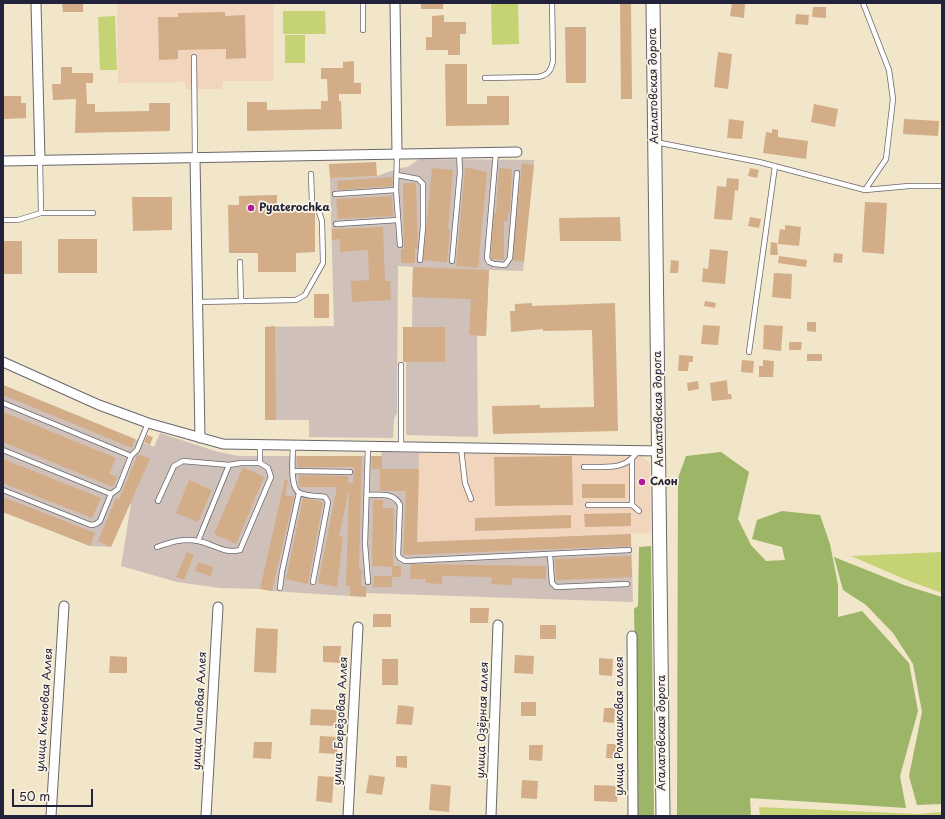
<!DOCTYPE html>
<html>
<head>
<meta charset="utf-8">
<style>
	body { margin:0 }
	#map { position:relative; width:945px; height:819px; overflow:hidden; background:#f1e6c9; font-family:"Playpen Sans",sans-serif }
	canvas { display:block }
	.frame { position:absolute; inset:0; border:4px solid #22223b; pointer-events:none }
	.scale { position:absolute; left:12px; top:789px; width:81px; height:18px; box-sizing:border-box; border:2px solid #22223b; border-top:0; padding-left:5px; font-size:12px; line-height:14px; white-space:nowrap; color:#22223b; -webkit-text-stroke:3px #fcf5e5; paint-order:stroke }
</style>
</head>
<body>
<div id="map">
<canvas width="945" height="819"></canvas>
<div class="frame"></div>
<div class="scale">50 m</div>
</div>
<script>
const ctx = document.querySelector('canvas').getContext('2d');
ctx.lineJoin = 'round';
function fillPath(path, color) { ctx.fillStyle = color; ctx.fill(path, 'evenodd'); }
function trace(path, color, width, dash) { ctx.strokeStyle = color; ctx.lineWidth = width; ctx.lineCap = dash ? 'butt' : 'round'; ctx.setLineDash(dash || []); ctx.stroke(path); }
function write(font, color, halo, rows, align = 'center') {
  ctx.font = font + ' "Playpen Sans",sans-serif'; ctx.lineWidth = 3.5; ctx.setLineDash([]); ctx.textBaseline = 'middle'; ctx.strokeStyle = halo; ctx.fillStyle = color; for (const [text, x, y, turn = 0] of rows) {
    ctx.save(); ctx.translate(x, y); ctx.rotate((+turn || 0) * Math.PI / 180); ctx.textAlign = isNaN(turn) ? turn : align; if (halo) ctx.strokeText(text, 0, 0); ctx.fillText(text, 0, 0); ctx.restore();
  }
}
fillPath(new Path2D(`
	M 117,3 L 273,3 L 274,81 L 223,81 L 222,89 L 186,89 L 185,82 L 118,83 Z
	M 419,453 L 642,456 L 650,463 L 651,533 L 417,542 Z`), '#f2d5bd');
fillPath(new Path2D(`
	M 419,159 L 534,160 L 523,271 L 489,270 L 486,336 L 477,336 L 478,437 L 406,435 L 406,362 L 403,362 L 403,327 L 412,327 L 413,267 L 398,266 L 397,413 L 394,419 L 393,438 L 309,437 L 309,420 L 265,420 L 265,327 L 334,326 L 330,178 L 377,176 L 400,168 L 408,167 Z
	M 3,385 L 154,447 L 160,433 L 215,451 L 238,456 L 381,456 L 382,452 L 419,453 L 417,542 L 631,534 L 633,602 L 366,593 L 366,597 L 350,596 L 272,591 L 260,589 L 220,588 L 177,582 L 121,566 L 131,504 L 129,503 L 111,547 L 90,546 L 3,512 Z`), '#cfc1ba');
fillPath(new Path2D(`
	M 491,3 L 518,3 L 519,44 L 492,45 Z
	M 283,11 L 325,11 L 326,34 L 283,34 Z
	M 115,16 L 117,70 L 100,70 L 98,17 Z
	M 285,35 L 305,35 L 305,63 L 285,63 Z
	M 942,552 L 942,593 L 909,581 L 851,556 Z
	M 759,807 L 918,814 L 942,812 L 942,816 L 760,816 Z`), '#c6d375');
fillPath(new Path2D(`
	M 721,452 L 749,472 L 738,519 L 751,545 L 766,561 L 785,560 L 782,547 L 752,539 L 757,520 L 782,511 L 820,515 L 830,544 L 838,585 L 838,617 L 862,611 L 909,663 L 918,711 L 900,776 L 906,808 L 750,798 L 751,816 L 677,816 L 678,478 L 686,456 Z
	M 651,546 L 654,816 L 638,816 L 634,609 L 638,606 L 639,547 Z
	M 834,557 L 904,585 L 942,597 L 942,804 L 917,805 L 909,776 L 922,712 L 913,664 L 893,633 L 866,605 L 843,590 Z`), '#9cb566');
fillPath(new Path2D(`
	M 62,3 L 83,3 L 83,12 L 63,12 Z
	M 421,3 L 443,3 L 443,9 L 421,9 Z
	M 620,3 L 631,3 L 632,99 L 621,99 Z
	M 732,3 L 745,3 L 744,18 L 730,16 Z
	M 813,7 L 826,7 L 826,18 L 812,17 Z
	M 225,12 L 225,16 L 245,15 L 246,58 L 226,59 L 226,49 L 178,50 L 178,59 L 159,60 L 158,17 L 178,17 L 178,13 Z
	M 796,14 L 809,15 L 808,25 L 795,24 Z
	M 444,15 L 444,22 L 466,22 L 466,34 L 460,34 L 460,55 L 448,55 L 448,50 L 426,50 L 426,37 L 432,37 L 432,16 Z
	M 565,27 L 586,27 L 586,83 L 566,83 Z
	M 718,52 L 732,54 L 728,89 L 714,87 Z
	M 354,61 L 354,83 L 361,83 L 361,94 L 339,94 L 339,101 L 341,101 L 342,129 L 247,131 L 247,102 L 267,102 L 267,110 L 321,109 L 321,101 L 328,101 L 327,79 L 321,79 L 321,68 L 343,68 L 343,62 Z
	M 445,64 L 467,64 L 467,104 L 487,104 L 487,96 L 509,96 L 509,125 L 446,126 Z
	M 61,67 L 72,67 L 72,73 L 93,73 L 93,83 L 86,83 L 87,104 L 95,104 L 95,112 L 149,111 L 149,103 L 170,103 L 170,131 L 75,133 L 76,99 L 53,100 L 52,84 L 61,84 Z
	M 3,96 L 21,96 L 21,103 L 26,103 L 26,118 L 3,119 Z
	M 814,104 L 838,109 L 835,127 L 811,122 Z
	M 729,119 L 744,121 L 742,139 L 727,138 Z
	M 904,119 L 939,121 L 938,136 L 903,134 Z
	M 772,129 L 778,130 L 778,137 L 808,141 L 806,159 L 763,153 L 766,132 L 772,133 Z
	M 376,162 L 377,176 L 330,178 L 329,164 Z
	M 522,163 L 534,165 L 524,262 L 512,260 Z
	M 465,167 L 487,172 L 478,268 L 456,266 Z
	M 432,168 L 453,170 L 448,229 L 450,230 L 447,262 L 423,260 Z
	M 499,168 L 512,169 L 510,214 L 508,214 L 508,221 L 504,221 L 504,260 L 491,259 L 493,213 L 496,214 Z
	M 750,168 L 759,170 L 757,178 L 748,176 Z
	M 392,177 L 393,186 L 338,190 L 337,181 Z
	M 727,178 L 739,179 L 738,191 L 735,190 L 732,220 L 714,219 L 717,186 L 726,187 Z
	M 403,183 L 416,183 L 418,249 L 415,249 L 415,263 L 401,263 L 401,249 L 404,249 Z
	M 277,195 L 277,204 L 306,204 L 306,213 L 315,213 L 315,252 L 296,253 L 296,272 L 258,272 L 258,253 L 229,253 L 228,205 L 239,205 L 239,196 Z
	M 392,196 L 393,216 L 338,219 L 336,199 Z
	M 132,197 L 172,197 L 172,230 L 133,231 Z
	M 865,202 L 887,203 L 884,254 L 862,252 Z
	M 620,217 L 621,241 L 560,241 L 559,218 Z
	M 750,217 L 761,219 L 759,228 L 748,226 Z
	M 785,225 L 801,227 L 799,246 L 778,244 L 780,229 L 785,230 Z
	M 383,227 L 385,281 L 390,281 L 391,300 L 352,302 L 351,281 L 369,280 L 368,250 L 340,252 L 340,239 L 332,240 L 332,229 Z
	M 58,239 L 97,239 L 97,273 L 58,273 Z
	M 3,241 L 22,241 L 22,274 L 3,274 Z
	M 771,242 L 777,243 L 778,255 L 770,255 Z
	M 710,249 L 728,251 L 725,284 L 702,282 L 703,268 L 708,269 Z
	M 834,253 L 843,254 L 842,263 L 833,262 Z
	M 779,256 L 807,260 L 806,267 L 778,263 Z
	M 671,260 L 679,261 L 678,273 L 670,273 Z
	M 413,267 L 489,270 L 486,336 L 469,335 L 471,299 L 412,297 Z
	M 774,273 L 792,274 L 791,299 L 772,297 Z
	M 314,294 L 329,294 L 329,318 L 314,318 Z
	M 705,301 L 716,303 L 715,308 L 704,306 Z
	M 532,303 L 532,306 L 615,303 L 618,431 L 493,434 L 492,406 L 540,405 L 540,408 L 594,407 L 592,330 L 543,331 L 543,329 L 511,332 L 510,311 L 515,311 L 515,304 Z
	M 807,322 L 816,322 L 816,332 L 807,331 Z
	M 703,325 L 720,326 L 718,345 L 701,344 Z
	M 764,325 L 783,326 L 781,351 L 763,349 Z
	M 275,326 L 276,420 L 265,420 L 265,327 Z
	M 403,327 L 445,327 L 445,362 L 403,362 Z
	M 789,342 L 802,342 L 801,350 L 789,350 Z
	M 807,354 L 822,354 L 822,361 L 807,361 Z
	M 679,355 L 693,356 L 693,362 L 689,362 L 688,371 L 678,371 Z
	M 742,360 L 754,361 L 753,373 L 741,372 Z
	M 763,360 L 774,361 L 773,377 L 759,377 L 759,366 L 763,366 Z
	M 727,380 L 728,394 L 731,394 L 732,399 L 712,401 L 710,383 Z
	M 698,381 L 699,389 L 688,391 L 687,383 Z
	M 3,385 L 135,439 L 132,448 L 3,395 Z
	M 3,412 L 116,458 L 109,474 L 117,477 L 113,487 L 3,442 Z
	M 147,435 L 153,437 L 150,445 L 144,442 Z
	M 138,454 L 150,459 L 111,547 L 98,541 L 116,498 L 119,499 Z
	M 297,456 L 362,456 L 359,569 L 362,570 L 361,586 L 366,586 L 366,597 L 350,596 L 350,586 L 346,586 L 349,489 L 339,536 L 343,537 L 337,587 L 318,583 L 337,487 L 299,487 L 299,475 L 348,476 L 349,489 L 349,483 L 353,483 L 354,467 L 297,467 Z
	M 372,456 L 382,456 L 382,469 L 419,469 L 417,542 L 631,534 L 631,546 L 403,555 L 406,491 L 380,491 L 380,469 L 372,469 Z
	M 572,456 L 573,505 L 495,506 L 494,457 Z
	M 3,459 L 101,498 L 92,518 L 3,483 Z
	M 243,467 L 264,477 L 236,544 L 214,534 Z
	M 285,479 L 288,480 L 285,495 L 294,497 L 272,591 L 260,589 Z
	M 189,480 L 212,490 L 198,522 L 176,513 Z
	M 582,484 L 625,484 L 625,498 L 582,498 Z
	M 3,497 L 95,533 L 90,546 L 3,512 Z
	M 303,498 L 323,502 L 308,584 L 286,579 Z
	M 373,500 L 383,500 L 383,508 L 394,508 L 393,566 L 401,566 L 401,577 L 392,577 L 392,587 L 373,587 L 374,576 L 392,576 L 392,567 L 372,566 Z
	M 631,513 L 631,526 L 585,527 L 584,514 Z
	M 571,515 L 571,528 L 475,531 L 475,518 Z
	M 187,552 L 194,555 L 184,580 L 176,577 Z
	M 631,556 L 632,577 L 556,580 L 555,559 Z
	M 198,562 L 213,567 L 211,576 L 195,571 Z
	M 411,564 L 546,566 L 546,579 L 512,578 L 512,585 L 491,584 L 492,577 L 442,576 L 442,584 L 425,583 L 426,579 L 410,579 Z
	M 470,608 L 489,608 L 488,623 L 470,623 Z
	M 373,614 L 391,614 L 391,627 L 373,627 Z
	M 540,625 L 556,625 L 556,639 L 540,639 Z
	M 256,628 L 278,629 L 276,673 L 254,672 Z
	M 323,646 L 341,646 L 340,663 L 323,662 Z
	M 515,655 L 534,656 L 533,674 L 514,673 Z
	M 110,656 L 127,657 L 127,673 L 109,673 Z
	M 599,658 L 613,659 L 612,676 L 599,675 Z
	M 382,659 L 398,659 L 398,685 L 382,685 Z
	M 521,702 L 536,702 L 536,716 L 521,716 Z
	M 398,705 L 414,707 L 412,725 L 396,724 Z
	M 604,708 L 615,708 L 614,723 L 603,722 Z
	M 311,709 L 337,710 L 336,726 L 310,725 Z
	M 320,736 L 338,737 L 337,754 L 319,753 Z
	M 254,742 L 272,742 L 271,759 L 253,758 Z
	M 607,744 L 619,744 L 618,759 L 606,758 Z
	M 529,745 L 543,745 L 542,761 L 529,760 Z
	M 396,756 L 407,756 L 407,768 L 396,767 Z
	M 369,775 L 385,777 L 382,795 L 366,793 Z
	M 318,776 L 334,777 L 332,803 L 316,801 Z
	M 522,780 L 538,781 L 537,799 L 521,798 Z
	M 431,784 L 451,786 L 449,812 L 429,810 Z
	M 594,785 L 618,786 L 617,802 L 594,801 Z`), '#d3ad87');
const service = new Path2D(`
	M 363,3 L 363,30
	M 863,3 L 889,70 L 893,99 L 886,159 L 865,190
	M 194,57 L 195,158
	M 485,78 L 538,77 C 548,75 551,71 553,61 L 552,3
	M 655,142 L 759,162 L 865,190 L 909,186 L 942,186
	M 496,152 L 487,258 L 489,262 L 494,264 L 505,265 L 510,258 L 517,173
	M 397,154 L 396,190 L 400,245
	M 40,160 L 41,213
	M 397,175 L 418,179 L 423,184 L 423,227 L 420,260
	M 335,194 L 396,190
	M 3,220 L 18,220 L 41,213 L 93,213
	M 336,224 L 398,220
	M 452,261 L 460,172 L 459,153
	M 240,262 L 241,301
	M 198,302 L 296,300 L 305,295 L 323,263 L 322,221 L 319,212 L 312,203 L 311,174
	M 749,352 L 775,166
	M 3,403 L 131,456
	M 293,446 C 293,456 289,489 300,493 C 306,496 317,496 325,497 L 328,502 L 313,582
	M 401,447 L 401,365
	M 461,448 L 465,483 L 471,499
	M 3,450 L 111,494
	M 632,460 L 632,505 L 639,511
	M 260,463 L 260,445
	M 584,467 C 608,466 624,472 639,450
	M 293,471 L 350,472
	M 3,490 L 91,525 L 96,524 L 100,521 L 111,494 L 118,489 L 131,456 L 137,450 L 148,423
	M 367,495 C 379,495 394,492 400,505 L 398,555 L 400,558 L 405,561 L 629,550
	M 588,505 L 632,505
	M 198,541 L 229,465
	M 157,547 C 171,542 183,538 198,541 C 214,544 223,554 240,550 L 271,477 L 268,468 L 260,463 L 241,463 L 229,465 L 183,461 L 174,466 L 158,501
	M 550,554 L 552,583 L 556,587 L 627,584
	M 368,582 L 365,544 L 368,447
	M 280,588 L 282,572 L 299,493`);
const minor = new Path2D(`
	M 36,3 L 40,160
	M 395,3 L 397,154
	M 195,158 L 200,438
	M 3,161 L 517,152
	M 3,362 L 99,405 L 148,423 L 223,444 L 660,451
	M 632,636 L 633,816
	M 51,816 L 64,606
	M 206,816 L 218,607
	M 348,816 L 358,627
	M 491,816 L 498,625`);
const secondary = new Path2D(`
	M 653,3 L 663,816`);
trace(service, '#6a676d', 6);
trace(minor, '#6a676d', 11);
trace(secondary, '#6a676d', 15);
trace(service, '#fff', 4.5);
trace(minor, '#fff', 9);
trace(secondary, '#fff', 13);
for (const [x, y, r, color] of [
	[251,208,4,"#b5179e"],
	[642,482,4,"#b5179e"]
]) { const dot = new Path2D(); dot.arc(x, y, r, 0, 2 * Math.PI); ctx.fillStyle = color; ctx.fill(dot); trace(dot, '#fcf5e5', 1.5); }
write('11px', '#22223b', '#fcf5e5', [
	["Агалатовская дорога",654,86,-91],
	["Агалатовская дорога",659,409,-91],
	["улица Кленовая Аллея",45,710,-86],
	["улица Липовая Аллея",200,711,-87],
	["улица Озёрная аллея",483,720,-88],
	["улица Берёзовая Аллея",341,721,-87],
	["улица Ромашковая аллея",620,726,-90],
	["Агалатовская дорога",662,733,-90]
]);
write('bold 11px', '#22223b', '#fcf5e5', [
	["Pyaterochka",259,208],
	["Слон",650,482]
], 'left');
</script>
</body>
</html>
